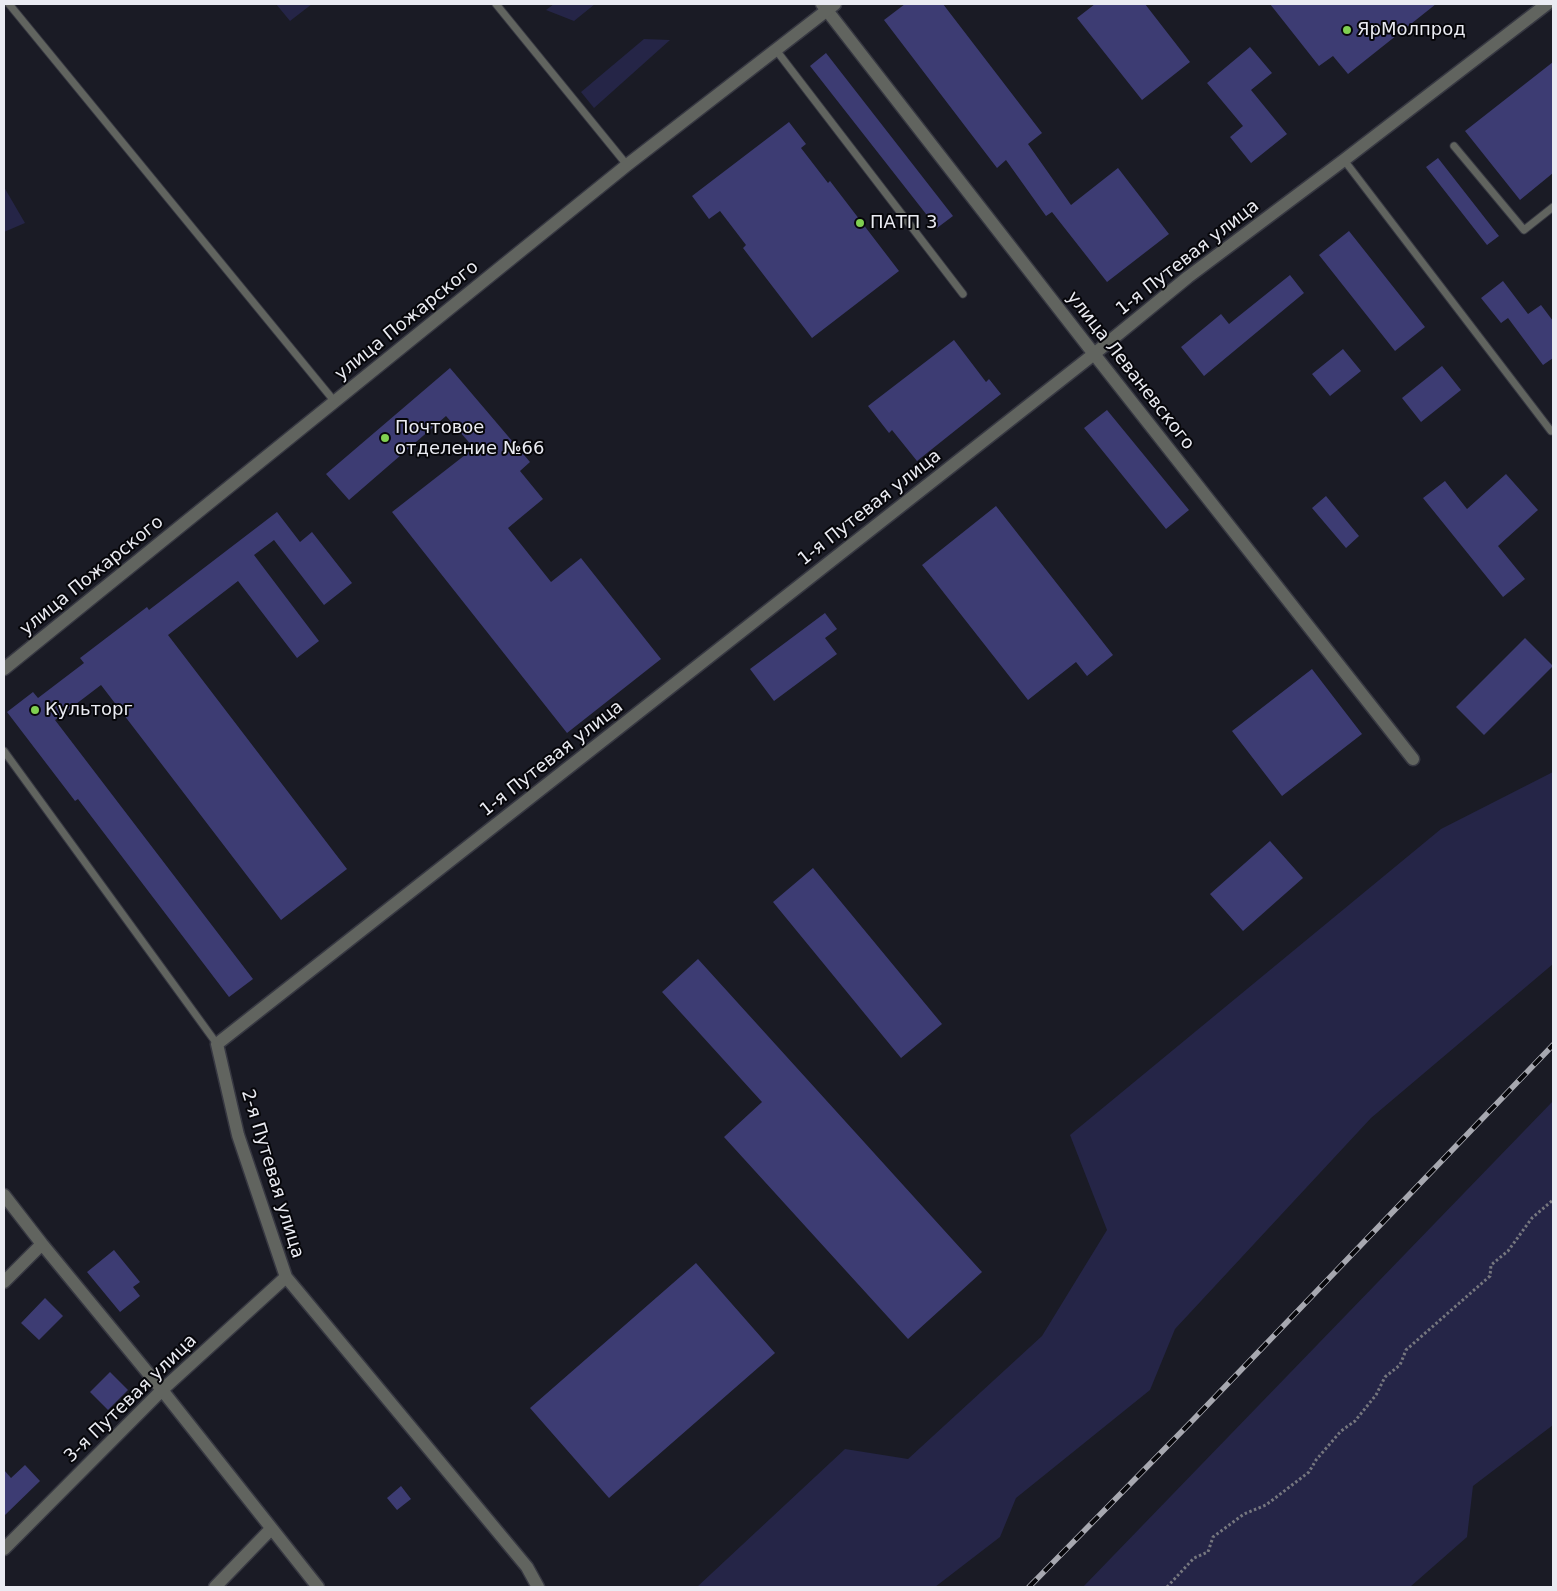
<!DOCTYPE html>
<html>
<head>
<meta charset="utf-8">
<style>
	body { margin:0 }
	#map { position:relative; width:1557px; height:1591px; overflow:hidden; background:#1a1b25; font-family:"DejaVu Sans",sans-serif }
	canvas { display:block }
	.frame { position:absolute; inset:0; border:5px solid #eaebf2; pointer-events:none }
</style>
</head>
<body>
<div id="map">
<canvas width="1557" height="1591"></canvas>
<div class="frame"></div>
</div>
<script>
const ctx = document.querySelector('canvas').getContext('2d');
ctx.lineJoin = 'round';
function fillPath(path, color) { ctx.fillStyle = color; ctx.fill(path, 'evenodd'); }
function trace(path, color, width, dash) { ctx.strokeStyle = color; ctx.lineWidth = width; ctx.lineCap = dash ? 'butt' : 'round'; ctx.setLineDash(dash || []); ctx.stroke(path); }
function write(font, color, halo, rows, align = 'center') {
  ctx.font = font + ' "DejaVu Sans",sans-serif'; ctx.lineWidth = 4; ctx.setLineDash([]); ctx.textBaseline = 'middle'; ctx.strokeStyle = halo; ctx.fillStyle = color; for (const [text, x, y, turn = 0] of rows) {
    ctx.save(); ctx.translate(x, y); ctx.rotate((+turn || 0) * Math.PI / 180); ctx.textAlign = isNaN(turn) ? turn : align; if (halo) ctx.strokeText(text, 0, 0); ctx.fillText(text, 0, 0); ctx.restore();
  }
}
fillPath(new Path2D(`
	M 276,4 L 312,4 L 290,21 Z
	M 554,4 L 595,4 L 574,21 L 546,10 Z
	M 644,39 L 670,40 L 594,108 L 581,92 Z
	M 4,187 L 25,223 L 4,232 Z
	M 1553,772 L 1553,964 L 1371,1118 L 1175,1329 L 1150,1390 L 1016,1498 L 1000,1537 L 935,1587 L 697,1587 L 845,1449 L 908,1459 L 1042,1336 L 1107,1230 L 1070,1135 L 1441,829 Z
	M 1553,1101 L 1553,1425 L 1473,1486 L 1467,1537 L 1410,1587 L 1083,1587 Z`), '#252547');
fillPath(new Path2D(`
	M 905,4 L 943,4 L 1042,133 L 1028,144 L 1071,205 L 1118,168 L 1169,234 L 1107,282 L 1052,212 L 1046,216 L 1006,160 L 997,168 L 884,20 Z
	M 1095,4 L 1145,4 L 1190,62 L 1142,100 L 1077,18 Z
	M 1270,4 L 1436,4 L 1348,74 L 1333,56 L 1319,66 Z
	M 1250,47 L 1272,73 L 1251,90 L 1287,134 L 1251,163 L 1230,137 L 1243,126 L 1207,83 Z
	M 826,53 L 953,216 L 937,228 L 810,66 Z
	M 1553,62 L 1553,173 L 1520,200 L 1465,131 Z
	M 789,122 L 806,144 L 801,148 L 828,183 L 830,181 L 899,271 L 812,338 L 743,248 L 746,245 L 720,211 L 709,219 L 692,196 Z
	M 1438,158 L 1499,236 L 1487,245 L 1426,167 Z
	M 1349,231 L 1425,327 L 1395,351 L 1319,255 Z
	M 1290,275 L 1304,293 L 1204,376 L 1181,347 L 1221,314 L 1229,324 Z
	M 1503,281 L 1528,314 L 1541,305 L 1553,321 L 1553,358 L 1543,365 L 1508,318 L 1501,323 L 1481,298 Z
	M 954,340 L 986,382 L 989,379 L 1001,394 L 917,461 L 892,430 L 889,433 L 868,406 Z
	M 1343,349 L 1361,371 L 1330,396 L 1312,374 Z
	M 1442,366 L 1461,390 L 1421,422 L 1402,398 Z
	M 450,368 L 530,462 L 520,471 L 543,499 L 508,528 L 551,582 L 581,558 L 661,659 L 567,733 L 392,512 L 474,448 L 446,416 L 349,500 L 326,474 Z
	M 1107,410 L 1189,510 L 1166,529 L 1084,428 Z
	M 1506,474 L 1538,510 L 1498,546 L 1525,579 L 1503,597 L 1423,498 L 1445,481 L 1467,509 Z
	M 1326,496 L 1359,536 L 1346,548 L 1312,508 Z
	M 996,506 L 1113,655 L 1087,676 L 1076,662 L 1028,700 L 922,565 Z
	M 277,512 L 300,542 L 312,532 L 352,583 L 324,605 L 274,540 L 254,555 L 319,641 L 297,658 L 238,581 L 168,635 L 347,869 L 281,920 L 101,685 L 55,720 L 253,979 L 229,997 L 78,799 L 75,801 L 7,712 L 33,692 L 38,698 L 84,663 L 80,658 L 147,607 L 149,610 Z
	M 825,613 L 837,629 L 825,638 L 837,654 L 774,701 L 750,669 Z
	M 1525,638 L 1553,666 L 1484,735 L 1456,707 Z
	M 1312,669 L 1362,734 L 1282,796 L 1232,731 Z
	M 1270,841 L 1303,878 L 1243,931 L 1210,894 Z
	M 813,868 L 942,1024 L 901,1058 L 773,902 Z
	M 698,959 L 982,1272 L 908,1339 L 724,1137 L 762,1102 L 662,992 Z
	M 114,1250 L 140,1282 L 133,1287 L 140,1296 L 120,1312 L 87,1272 Z
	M 696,1263 L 775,1353 L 609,1498 L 530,1408 Z
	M 45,1298 L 63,1316 L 39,1340 L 21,1323 Z
	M 110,1372 L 128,1390 L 108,1410 L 90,1392 Z
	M 25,1465 L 40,1481 L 4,1516 L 4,1470 L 11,1478 Z
	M 401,1486 L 411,1499 L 397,1510 L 387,1498 Z`), '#3d3c73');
const service = new Path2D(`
	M 9,4 L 335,402
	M 496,4 L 627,165
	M 776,50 L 963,294
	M 1454,146 L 1524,230 L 1553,207
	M 1344,160 L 1551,431
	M 4,751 L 217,1044`);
const minor = new Path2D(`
	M 822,4 L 1094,354 L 1413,759
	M 4,1195 L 42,1244 L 162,1390 L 318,1587
	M 4,1282 L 42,1244
	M 4,1549 L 162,1390 L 286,1277
	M 215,1587 L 271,1529
	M 538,1587 L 527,1567 L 286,1277 L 238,1135 L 217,1044 L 1094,354 L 1188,277 L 1344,160 L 1547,4`);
const tertiary = new Path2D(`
	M 4,669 L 627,165 L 835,4`);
trace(service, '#373842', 9);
trace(minor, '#373842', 15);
trace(tertiary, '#373842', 15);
trace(new Path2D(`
	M 1167,1587 L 1194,1558 L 1208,1552 L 1213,1537 L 1244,1514 L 1266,1505 L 1309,1472 L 1316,1460 L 1341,1431 L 1355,1421 L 1376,1395 L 1385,1377 L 1400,1365 L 1406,1350 L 1490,1276 L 1491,1265 L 1508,1251 L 1532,1218 L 1553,1200`), '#76777f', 3, [2.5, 2.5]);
trace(service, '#61645f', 7);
trace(minor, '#61645f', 12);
trace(tertiary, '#61645f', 12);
const rail = new Path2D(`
	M 1029,1587 L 1193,1420 L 1553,1045`);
trace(rail, '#a7a8b0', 5.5);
trace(rail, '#06060a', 4, [11]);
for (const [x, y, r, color] of [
	[1347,30,5,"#80d051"],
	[860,223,5,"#80d051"],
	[385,438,5,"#80d051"],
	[35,710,5,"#80d051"]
]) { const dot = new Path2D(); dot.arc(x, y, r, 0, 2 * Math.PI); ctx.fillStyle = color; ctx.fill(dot); trace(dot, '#06060a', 2); }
write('18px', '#eaebf2', '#06060a', [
	["ЯрМолпрод",1357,30],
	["ПАТП 3",870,223],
	["Почтовое",395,428],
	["отделение №66",395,449],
	["Культорг",45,710]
], 'left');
write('18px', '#eaebf2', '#06060a', [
	["1-я Путевая улица",1188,258,-38],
	["улица Пожарского",407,321,-39],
	["улица Леваневского",1130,371,52],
	["1-я Путевая улица",870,508,-38],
	["улица Пожарского",92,576,-39],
	["1-я Путевая улица",552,759,-38],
	["2-я Путевая улица",272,1174,73],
	["3-я Путевая улица",131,1399,-44]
]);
</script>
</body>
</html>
